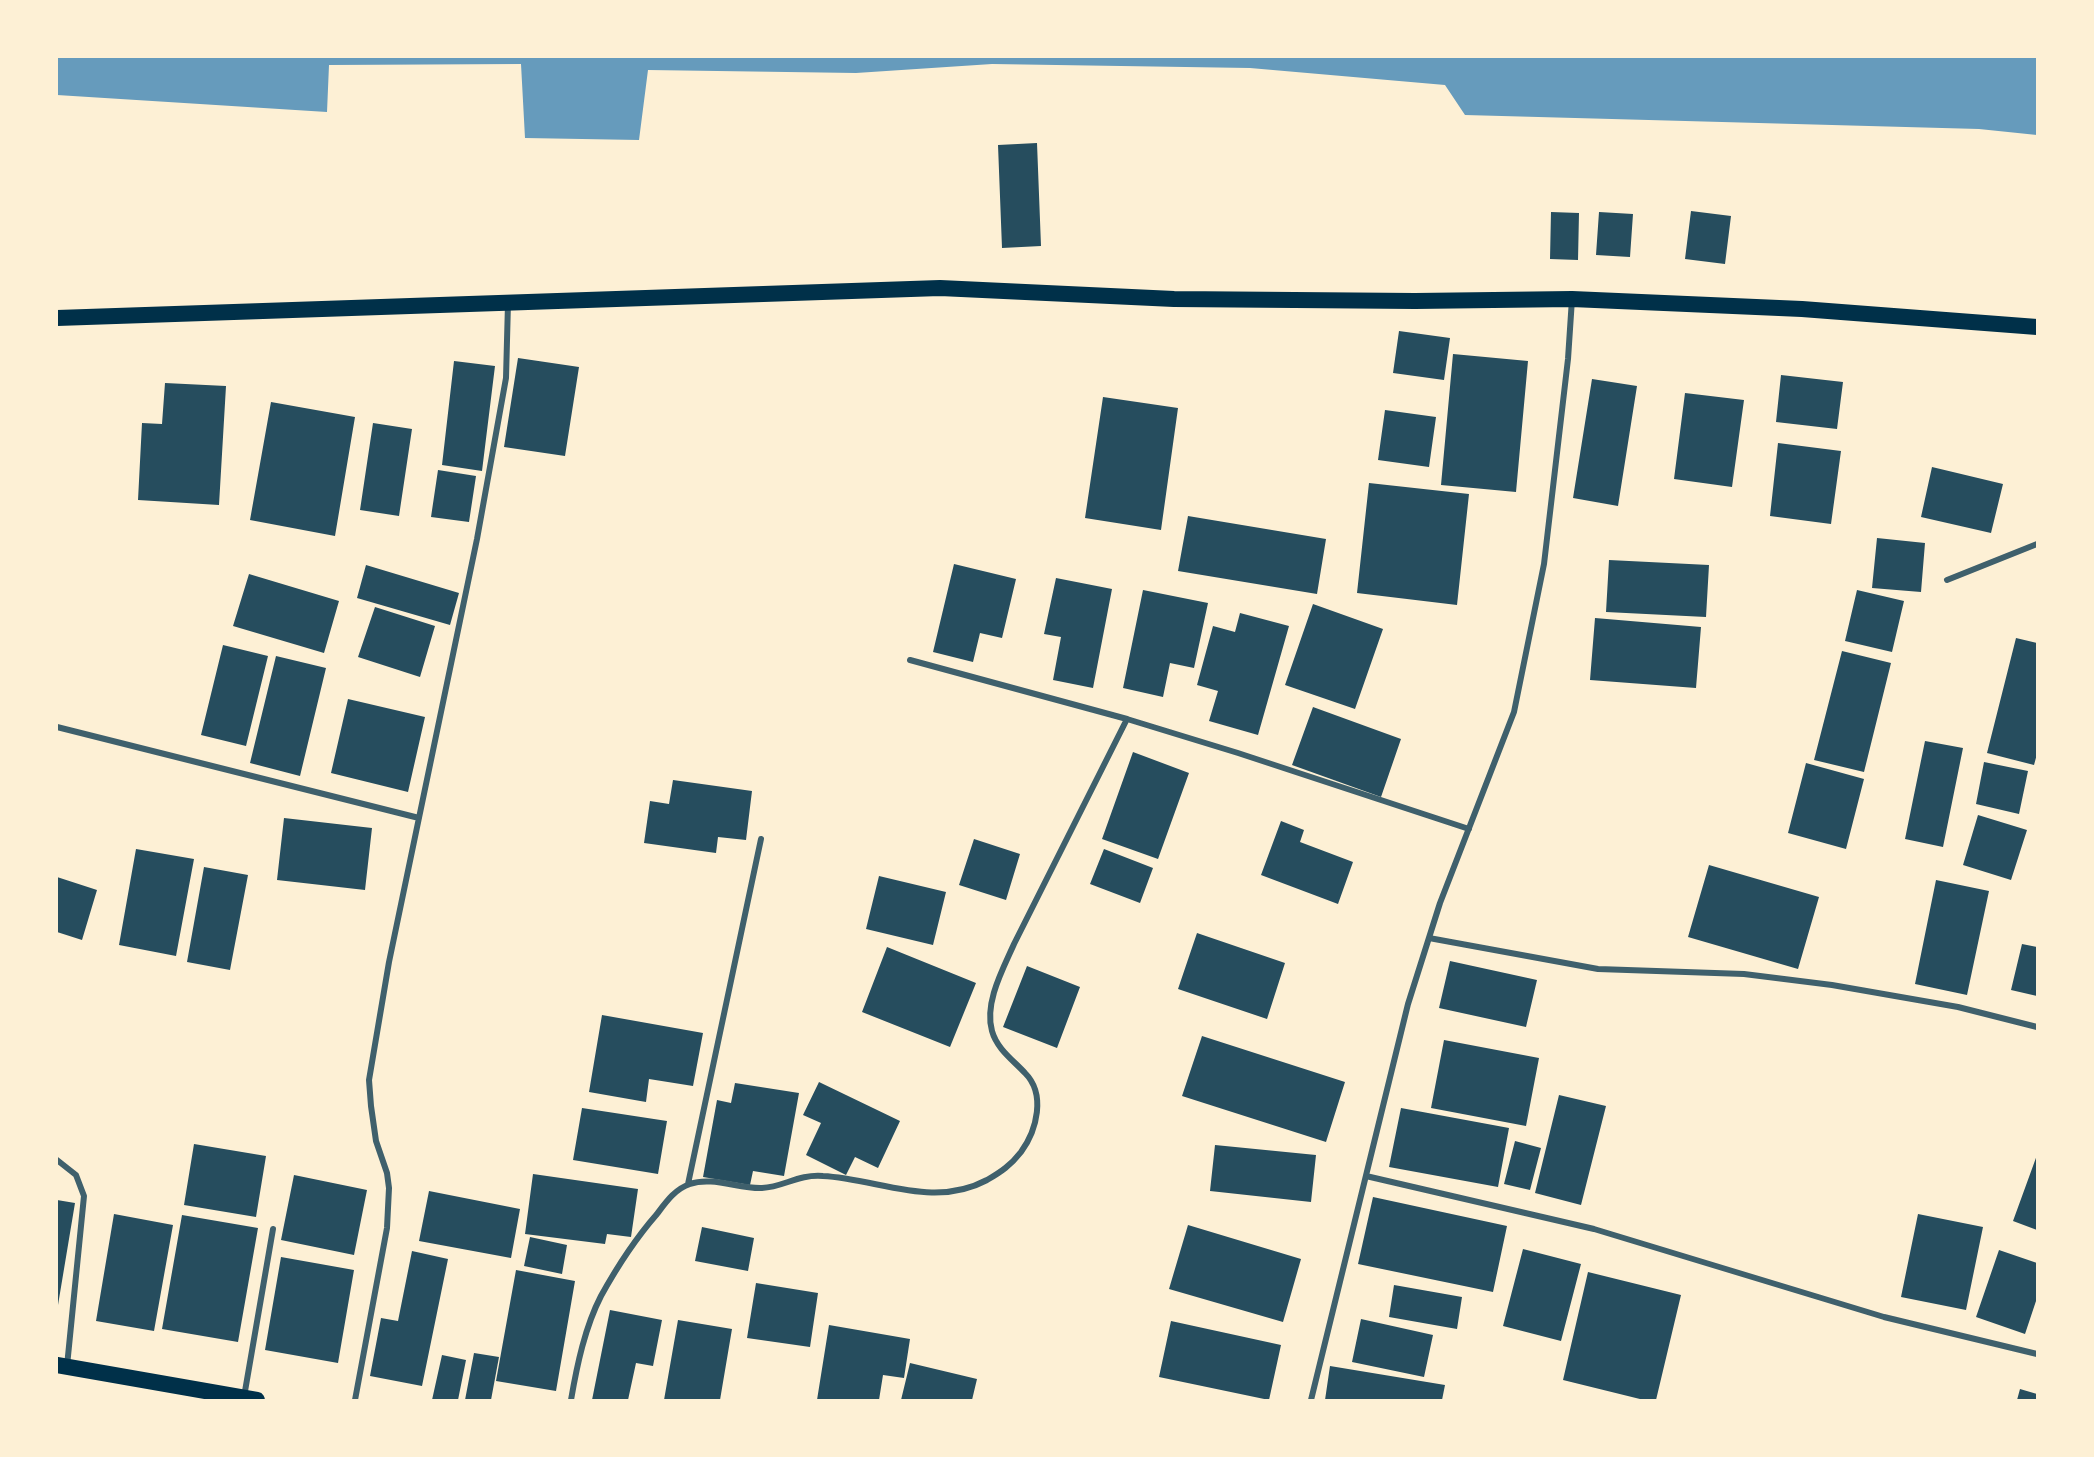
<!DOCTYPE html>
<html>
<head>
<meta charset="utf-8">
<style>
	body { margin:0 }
	#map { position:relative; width:2094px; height:1457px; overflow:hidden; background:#fdf0d5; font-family:Rubik,sans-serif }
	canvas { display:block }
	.frame { position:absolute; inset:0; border:58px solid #fdf0d5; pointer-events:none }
</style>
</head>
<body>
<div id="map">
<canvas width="2094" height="1457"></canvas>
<div class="frame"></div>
</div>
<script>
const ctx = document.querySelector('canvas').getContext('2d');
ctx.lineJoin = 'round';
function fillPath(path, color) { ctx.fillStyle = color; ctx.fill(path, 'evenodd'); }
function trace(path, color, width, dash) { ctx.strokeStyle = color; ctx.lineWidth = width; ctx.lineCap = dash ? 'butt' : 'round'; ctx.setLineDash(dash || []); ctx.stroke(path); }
fillPath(new Path2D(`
	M 57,57 L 2037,57 L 2037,135 L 1979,129 L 1465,115 L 1445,85 L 1250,68 L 992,64 L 856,73 L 648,70 L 639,140 L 525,138 L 521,64 L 329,65 L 327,112 L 57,95 Z`), '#669bbc');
fillPath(new Path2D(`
	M 1037,143 L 1041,246 L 1002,248 L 998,145 Z
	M 1691,211 L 1731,216 L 1725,264 L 1685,259 Z
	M 1551,212 L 1579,213 L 1578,260 L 1550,259 Z
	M 1599,212 L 1633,214 L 1630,257 L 1596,255 Z
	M 1399,331 L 1450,338 L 1444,380 L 1393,373 Z
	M 1453,354 L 1528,361 L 1516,492 L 1441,485 Z
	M 518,358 L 579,367 L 565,456 L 504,447 Z
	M 454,361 L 495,366 L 482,471 L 442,465 Z
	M 1781,375 L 1843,382 L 1837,429 L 1776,422 Z
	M 1592,379 L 1637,386 L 1618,506 L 1573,498 Z
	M 165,383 L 226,386 L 219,505 L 138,500 L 142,423 L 162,424 Z
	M 1685,393 L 1744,400 L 1732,487 L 1674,479 Z
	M 1103,397 L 1178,408 L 1161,530 L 1085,518 Z
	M 271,402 L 355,417 L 335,536 L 250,520 Z
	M 1385,410 L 1436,417 L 1429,467 L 1378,460 Z
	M 373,423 L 412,429 L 399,516 L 360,510 Z
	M 1778,443 L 1841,451 L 1831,524 L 1770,516 Z
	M 1932,467 L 2003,484 L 1991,533 L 1921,517 Z
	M 438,470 L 476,476 L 469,522 L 431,517 Z
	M 1369,483 L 1469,494 L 1457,605 L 1357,593 Z
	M 1188,516 L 1326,539 L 1317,594 L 1178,571 Z
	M 1877,538 L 1925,543 L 1921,592 L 1872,588 Z
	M 1609,560 L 1709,565 L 1706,617 L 1606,612 Z
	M 954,564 L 1016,579 L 1002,638 L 980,633 L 973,662 L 933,652 Z
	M 366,565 L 459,593 L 450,625 L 357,598 Z
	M 249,574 L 339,601 L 324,653 L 233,626 Z
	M 1056,578 L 1112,589 L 1093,688 L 1053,680 L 1061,637 L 1044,634 Z
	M 1143,590 L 1208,603 L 1194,668 L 1170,663 L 1163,697 L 1123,688 Z
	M 1857,590 L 1904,601 L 1892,652 L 1845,641 Z
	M 1313,604 L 1383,629 L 1355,709 L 1285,685 Z
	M 375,607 L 435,626 L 420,677 L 358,657 Z
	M 1240,613 L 1289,626 L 1258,735 L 1209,721 L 1218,691 L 1197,685 L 1213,626 L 1235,632 Z
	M 1595,618 L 1701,627 L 1696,688 L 1590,680 Z
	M 2016,638 L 2037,643 L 2037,754 L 2034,765 L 1987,753 Z
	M 223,645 L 268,656 L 246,746 L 201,735 Z
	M 1842,651 L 1891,663 L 1864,772 L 1814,760 Z
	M 276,656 L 326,668 L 300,776 L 250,763 Z
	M 348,699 L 425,717 L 408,792 L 331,773 Z
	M 1313,707 L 1401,739 L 1381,797 L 1292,765 Z
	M 1925,741 L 1963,748 L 1943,847 L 1905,839 Z
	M 1133,752 L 1189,773 L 1158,859 L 1102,839 Z
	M 1984,762 L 2028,771 L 2019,814 L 1976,804 Z
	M 1806,763 L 1864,779 L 1846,849 L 1788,833 Z
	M 673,780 L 752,791 L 746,840 L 718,837 L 716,853 L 644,843 L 650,801 L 669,804 Z
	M 1978,815 L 2027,830 L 2011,880 L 1963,865 Z
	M 284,818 L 372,828 L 365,890 L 277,880 Z
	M 1281,821 L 1304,830 L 1300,842 L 1353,862 L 1338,904 L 1261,875 Z
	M 974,839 L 1020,854 L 1006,900 L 959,885 Z
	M 136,849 L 194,859 L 176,956 L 119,945 Z
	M 1104,849 L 1153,868 L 1140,903 L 1090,884 Z
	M 1709,865 L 1819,897 L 1798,969 L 1688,937 Z
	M 204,867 L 248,875 L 230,970 L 187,962 Z
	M 879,876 L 946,892 L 933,945 L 866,929 Z
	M 57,877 L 97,890 L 82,940 L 57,932 Z
	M 1936,880 L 1989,891 L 1967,995 L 1915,984 Z
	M 1197,933 L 1285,963 L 1267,1019 L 1178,989 Z
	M 2022,944 L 2037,947 L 2037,996 L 2011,990 Z
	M 887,947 L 976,983 L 950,1047 L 862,1012 Z
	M 1450,961 L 1537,980 L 1526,1027 L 1439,1008 Z
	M 1027,966 L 1080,987 L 1057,1048 L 1003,1027 Z
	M 602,1015 L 703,1033 L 693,1086 L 649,1079 L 646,1102 L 589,1092 Z
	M 1202,1036 L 1345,1082 L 1326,1142 L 1182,1096 Z
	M 1444,1040 L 1539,1058 L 1526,1126 L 1431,1108 Z
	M 819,1082 L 900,1121 L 878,1168 L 855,1157 L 846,1175 L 806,1155 L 821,1123 L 803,1115 Z
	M 735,1083 L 799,1093 L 784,1176 L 753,1171 L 750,1185 L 703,1177 L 717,1100 L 731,1103 Z
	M 1559,1095 L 1606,1106 L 1581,1205 L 1535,1193 Z
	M 582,1108 L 667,1121 L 658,1174 L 573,1160 Z
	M 1401,1108 L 1509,1128 L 1498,1187 L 1389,1167 Z
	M 1515,1141 L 1541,1148 L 1530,1190 L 1504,1184 Z
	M 194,1144 L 266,1156 L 256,1217 L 184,1205 Z
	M 1215,1145 L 1316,1155 L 1311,1202 L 1210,1191 Z
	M 2037,1155 L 2037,1230 L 2013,1221 Z
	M 533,1174 L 638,1189 L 631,1237 L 607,1234 L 605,1244 L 525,1234 Z
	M 294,1175 L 367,1190 L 354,1255 L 281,1240 Z
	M 429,1191 L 520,1209 L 511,1258 L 419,1241 Z
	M 1373,1197 L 1507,1226 L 1493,1292 L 1358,1264 Z
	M 57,1200 L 75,1203 L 58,1305 L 57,1305 Z
	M 114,1214 L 173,1225 L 154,1331 L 96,1321 Z
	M 1918,1214 L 1983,1227 L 1966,1310 L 1901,1297 Z
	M 182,1215 L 258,1228 L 238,1342 L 162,1329 Z
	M 1188,1225 L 1301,1259 L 1283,1322 L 1169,1289 Z
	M 702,1227 L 754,1238 L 748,1271 L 695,1261 Z
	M 530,1237 L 567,1245 L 562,1274 L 524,1266 Z
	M 1523,1249 L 1581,1264 L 1561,1341 L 1503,1326 Z
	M 1999,1250 L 2037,1263 L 2037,1298 L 2025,1334 L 1976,1317 Z
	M 412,1251 L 448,1259 L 422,1386 L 370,1376 L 381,1318 L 398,1321 Z
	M 281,1257 L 354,1270 L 338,1363 L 265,1350 Z
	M 516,1270 L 575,1281 L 556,1391 L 496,1381 Z
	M 1588,1272 L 1681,1295 L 1656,1400 L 1644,1400 L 1563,1380 Z
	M 756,1283 L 818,1293 L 810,1347 L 747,1338 Z
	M 1394,1285 L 1462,1297 L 1457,1329 L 1389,1317 Z
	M 610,1310 L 662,1320 L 653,1366 L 636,1363 L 628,1400 L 592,1400 Z
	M 1361,1319 L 1433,1335 L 1424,1377 L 1352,1362 Z
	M 678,1320 L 732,1329 L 720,1400 L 664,1400 Z
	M 1171,1321 L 1281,1345 L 1269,1400 L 1159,1377 Z
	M 829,1325 L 910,1339 L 904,1378 L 883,1375 L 879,1400 L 817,1400 Z
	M 474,1353 L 499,1357 L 491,1400 L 465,1400 Z
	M 442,1355 L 466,1360 L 458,1400 L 432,1400 Z
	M 910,1363 L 977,1379 L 972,1400 L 901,1400 Z
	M 1330,1366 L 1445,1385 L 1442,1400 L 1325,1400 Z
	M 2020,1389 L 2037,1394 L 2037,1400 L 2017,1400 Z`), '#264d5e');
trace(new Path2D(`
	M 1947,580 L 2037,544
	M 910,660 L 1127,719
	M 57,727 L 419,818
	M 1429,938 L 1598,969 L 1744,974 L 1832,985 L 1958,1007 L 2037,1027
	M 57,1160 L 76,1175 L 84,1196 L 67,1366
	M 1366,1176 L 1594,1229 L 1884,1317 L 2037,1354
	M 688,1184 L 761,839
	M 244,1397 L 273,1229
	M 355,1400 L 387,1228 L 389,1188 L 387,1173 L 376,1141 L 371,1106 L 369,1080 L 389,962 L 477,539 L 506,378 L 508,303
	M 571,1400 C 577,1365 585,1327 601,1296 C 617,1267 636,1238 657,1214 C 666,1202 675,1189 690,1184 C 712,1176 739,1189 762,1188 C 784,1187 798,1174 823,1176 C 879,1179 933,1209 987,1180 C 1001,1172 1011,1165 1021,1152 C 1037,1130 1046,1094 1025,1073 C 1013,1060 997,1049 992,1031 C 984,1003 1003,969 1014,944 L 1127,719 L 1238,753 L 1469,829
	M 1311,1400 L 1408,1004 L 1440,903 L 1514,712 L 1544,564 L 1568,359 L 1572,299`), '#3f606c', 6);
trace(new Path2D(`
	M 57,318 L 940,288 L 1174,299 L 1415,301 L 1572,299 L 1802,309 L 2037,327
	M 57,1365 L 257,1400`), '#003049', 16);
</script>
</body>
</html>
